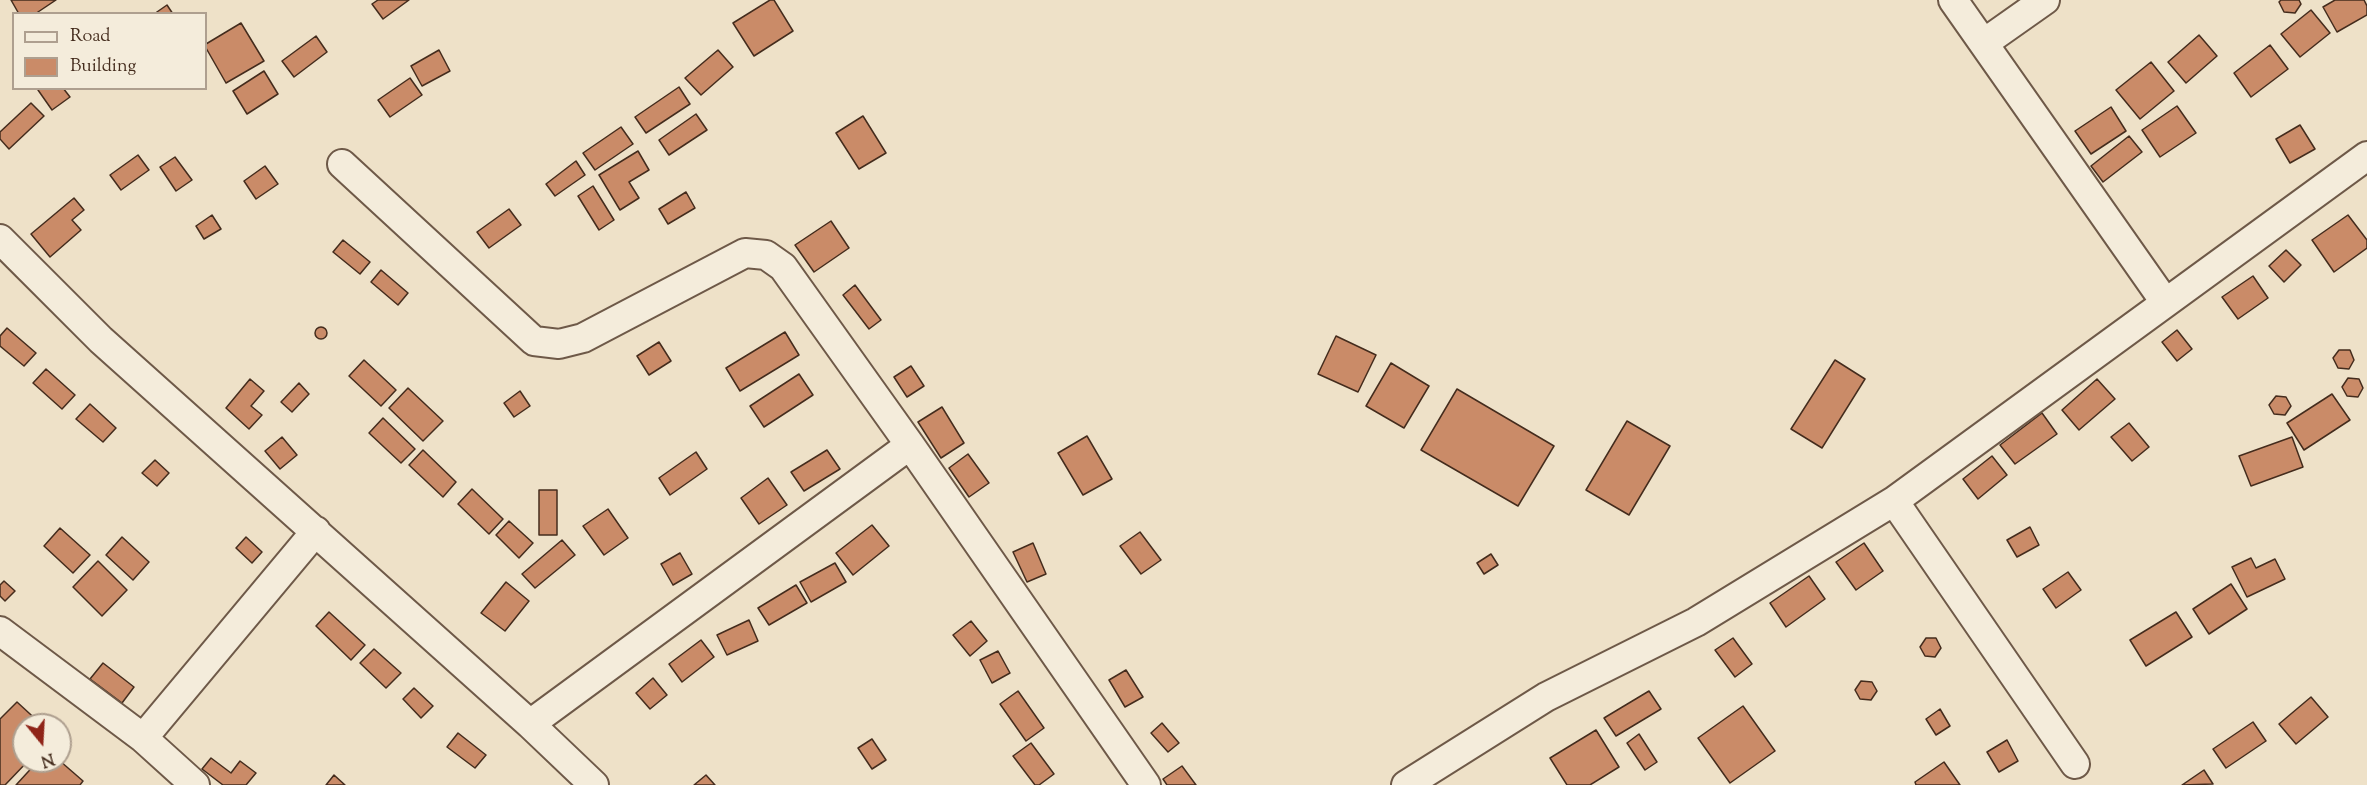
<!DOCTYPE html>
<html>
<head>
<meta charset="utf-8">
<style>
	body { margin:0 }
	#map { position:relative; width:2367px; height:785px; overflow:hidden; background:#eee1c8; font-family:"Sorts Mill Goudy",serif }
	canvas { display:block }
	.legend { position:absolute; left:12px; top:12px; width:195px; height:78px; box-sizing:border-box; background:#f4ecdb; border:2px solid #ae9f8f; margin:0; padding:8px 10px; list-style:none; font-size:18px; color:#442c1d }
	.legend li { display:flex; align-items:center; gap:12px; height:30px }
	.legend b { width:30px; border:2px solid #ae9f8f }
	.north { position:absolute; left:12px; top:713px; width:60px; height:60px; box-sizing:border-box; background:#f4ecdb; border:2px solid #ae9f8f; border-radius:50%; rotate:162deg; font-size:16px; font-weight:700; line-height:24px; text-align:center; color:#442c1d }
	.north::after { content:''; display:block; margin:auto; width:21px; height:27px; background:#8f2418; clip-path:polygon(50% 0,100% 100%,50% 72%,0 100%) }
</style>
</head>
<body>
<div id="map">
<canvas width="2367" height="785"></canvas>
<ul class="legend">
<li><b style="height:8px;background:#f4ecdb"></b>Road</li>
<li><b style="height:16px;background:#ca8b68"></b>Building</li>
</ul>
<div class="north">N</div>
</div>
<script>
const ctx = document.querySelector('canvas').getContext('2d');
ctx.lineJoin = 'round';
function fillPath(path, color) { ctx.fillStyle = color; ctx.fill(path, 'evenodd'); }
function trace(path, color, width, dash) { ctx.strokeStyle = color; ctx.lineWidth = width; ctx.lineCap = dash ? 'butt' : 'round'; ctx.setLineDash(dash || []); ctx.stroke(path); }
const building = new Path2D(`
	M 11,0 L 56,0 L 35,14 L 19,14 Z
	M 378,0 L 409,0 L 383,19 L 372,4 Z
	M 770,0 L 774,0 L 793,31 L 754,56 L 733,23 Z
	M 2281,0 L 2299,0 L 2301,4 L 2295,13 L 2284,12 L 2279,2 Z
	M 2335,0 L 2364,0 L 2367,6 L 2367,15 L 2337,32 L 2323,7 Z
	M 167,5 L 173,14 L 154,14 Z
	M 2311,10 L 2330,33 L 2300,57 L 2281,34 Z
	M 241,23 L 264,61 L 226,83 L 206,48 L 206,44 Z
	M 2199,35 L 2217,56 L 2186,83 L 2168,62 Z
	M 316,36 L 327,52 L 294,77 L 282,61 Z
	M 2270,45 L 2288,69 L 2251,97 L 2234,73 Z
	M 439,50 L 450,71 L 422,86 L 411,66 Z
	M 718,50 L 733,67 L 701,95 L 685,78 Z
	M 2151,62 L 2174,91 L 2140,119 L 2116,90 Z
	M 264,71 L 278,94 L 247,114 L 233,91 Z
	M 410,78 L 422,95 L 390,117 L 378,100 Z
	M 679,87 L 690,104 L 646,133 L 635,117 Z
	M 39,88 L 63,88 L 70,97 L 52,110 L 38,90 Z
	M 31,103 L 44,116 L 9,149 L 0,139 L 0,132 Z
	M 2177,106 L 2196,133 L 2160,157 L 2142,130 Z
	M 2111,107 L 2126,131 L 2091,154 L 2075,131 Z
	M 696,114 L 707,130 L 669,155 L 659,140 Z
	M 863,116 L 886,153 L 859,169 L 836,133 Z
	M 2300,125 L 2315,149 L 2290,163 L 2276,139 Z
	M 621,127 L 633,144 L 595,170 L 583,153 Z
	M 2129,136 L 2142,152 L 2103,182 L 2091,166 Z
	M 638,151 L 649,170 L 629,182 L 639,198 L 620,210 L 599,175 Z
	M 138,155 L 149,170 L 121,190 L 110,175 Z
	M 175,157 L 192,180 L 176,191 L 160,167 Z
	M 576,161 L 585,175 L 555,196 L 546,184 Z
	M 265,166 L 278,184 L 256,199 L 244,181 Z
	M 593,186 L 614,220 L 599,230 L 578,196 Z
	M 686,192 L 695,208 L 668,224 L 659,209 Z
	M 74,198 L 84,210 L 72,220 L 81,230 L 50,257 L 31,234 Z
	M 509,209 L 521,225 L 489,248 L 477,232 Z
	M 212,215 L 221,229 L 204,239 L 196,226 Z
	M 2348,215 L 2367,240 L 2367,248 L 2334,272 L 2312,240 Z
	M 831,221 L 849,248 L 814,272 L 795,245 Z
	M 343,240 L 370,262 L 360,274 L 333,252 Z
	M 2286,250 L 2301,265 L 2284,282 L 2269,266 Z
	M 381,270 L 408,293 L 398,305 L 371,282 Z
	M 2253,276 L 2268,298 L 2238,319 L 2222,297 Z
	M 855,285 L 881,320 L 869,329 L 843,295 Z
	M315 333a6 6 0 1 1 12 0a6 6 0 1 1-12 0Z
	M 7,328 L 36,353 L 24,366 L 0,346 L 0,336 Z
	M 2177,330 L 2192,349 L 2177,361 L 2162,342 Z
	M 785,332 L 799,355 L 740,391 L 726,368 Z
	M 1336,336 L 1376,355 L 1358,392 L 1318,374 Z
	M 659,342 L 671,361 L 649,375 L 637,356 Z
	M 2339,350 L 2350,350 L 2354,360 L 2349,369 L 2338,368 L 2333,358 Z
	M 364,360 L 396,390 L 381,406 L 349,376 Z
	M 1835,360 L 1865,379 L 1822,448 L 1791,429 Z
	M 1391,363 L 1429,386 L 1404,428 L 1366,406 Z
	M 911,366 L 924,386 L 907,397 L 894,377 Z
	M 46,369 L 75,395 L 62,409 L 33,383 Z
	M 799,374 L 813,395 L 764,427 L 750,406 Z
	M 2348,378 L 2359,379 L 2363,388 L 2358,397 L 2347,396 L 2342,387 Z
	M 250,379 L 264,391 L 251,406 L 262,415 L 249,429 L 226,408 Z
	M 2097,379 L 2115,399 L 2079,430 L 2062,410 Z
	M 299,383 L 309,394 L 292,412 L 281,402 Z
	M 408,388 L 443,421 L 423,441 L 389,408 Z
	M 1457,389 L 1554,446 L 1518,506 L 1421,450 Z
	M 520,391 L 530,406 L 514,417 L 504,403 Z
	M 2332,394 L 2350,420 L 2304,450 L 2287,423 Z
	M 2276,396 L 2286,397 L 2291,406 L 2285,415 L 2274,414 L 2269,405 Z
	M 90,404 L 116,428 L 103,442 L 76,419 Z
	M 942,407 L 964,443 L 941,458 L 918,422 Z
	M 2042,413 L 2057,434 L 2015,464 L 2000,445 Z
	M 383,418 L 415,449 L 401,463 L 369,433 Z
	M 1627,421 L 1670,446 L 1629,515 L 1586,490 Z
	M 2129,423 L 2149,447 L 2132,461 L 2111,437 Z
	M 1087,436 L 1112,479 L 1083,495 L 1058,453 Z
	M 282,437 L 297,455 L 280,469 L 265,451 Z
	M 2292,437 L 2303,467 L 2251,486 L 2239,456 Z
	M 423,450 L 456,482 L 443,497 L 409,465 Z
	M 827,450 L 840,469 L 804,491 L 791,472 Z
	M 696,452 L 707,469 L 670,495 L 659,478 Z
	M 968,454 L 989,483 L 969,497 L 949,468 Z
	M 1992,456 L 2007,475 L 1978,499 L 1963,479 Z
	M 155,460 L 169,473 L 157,486 L 142,473 Z
	M 768,478 L 787,505 L 759,524 L 741,498 Z
	M 472,489 L 503,519 L 489,534 L 458,504 Z
	M 539,490 L 557,490 L 557,535 L 539,535 Z
	M 608,509 L 628,538 L 604,555 L 583,526 Z
	M 509,521 L 533,543 L 519,558 L 496,535 Z
	M 872,525 L 889,546 L 853,575 L 836,553 Z
	M 2030,527 L 2039,545 L 2017,557 L 2007,540 Z
	M 60,528 L 90,555 L 73,573 L 44,546 Z
	M 1140,532 L 1161,560 L 1141,574 L 1120,546 Z
	M 122,537 L 149,562 L 133,580 L 106,555 Z
	M 246,537 L 262,552 L 252,563 L 236,548 Z
	M 562,540 L 575,555 L 535,588 L 522,574 Z
	M 1033,543 L 1046,574 L 1027,582 L 1013,552 Z
	M 1864,543 L 1883,571 L 1856,590 L 1836,562 Z
	M 680,553 L 692,574 L 673,585 L 661,564 Z
	M 1491,554 L 1498,565 L 1484,574 L 1477,563 Z
	M 2251,558 L 2256,568 L 2275,559 L 2285,579 L 2247,597 L 2232,567 Z
	M 98,561 L 127,590 L 102,616 L 73,587 Z
	M 835,563 L 846,582 L 811,602 L 800,582 Z
	M 2068,572 L 2081,590 L 2056,608 L 2043,589 Z
	M 1809,576 L 1825,599 L 1786,627 L 1770,603 Z
	M 4,581 L 15,591 L 5,601 L 0,596 L 0,585 Z
	M 506,582 L 529,601 L 505,631 L 481,613 Z
	M 2231,584 L 2247,609 L 2209,634 L 2193,609 Z
	M 796,585 L 807,603 L 769,625 L 758,608 Z
	M 329,612 L 365,645 L 351,660 L 316,626 Z
	M 2176,612 L 2192,637 L 2146,666 L 2130,640 Z
	M 749,620 L 758,641 L 727,655 L 717,635 Z
	M 971,621 L 987,641 L 970,656 L 953,635 Z
	M 1733,638 L 1752,664 L 1735,677 L 1715,650 Z
	M 1926,638 L 1936,638 L 1941,648 L 1935,657 L 1925,656 L 1920,647 Z
	M 701,640 L 714,657 L 682,682 L 669,664 Z
	M 374,649 L 401,673 L 386,688 L 360,663 Z
	M 998,651 L 1010,673 L 992,683 L 980,660 Z
	M 103,663 L 134,687 L 122,703 L 90,679 Z
	M 1126,670 L 1143,697 L 1125,707 L 1109,680 Z
	M 653,678 L 667,695 L 650,709 L 636,693 Z
	M 1861,681 L 1872,682 L 1877,691 L 1871,700 L 1860,699 L 1855,690 Z
	M 414,688 L 433,706 L 421,718 L 403,699 Z
	M 1018,691 L 1044,728 L 1026,741 L 1000,704 Z
	M 1649,691 L 1661,709 L 1616,736 L 1604,718 Z
	M 2311,697 L 2328,717 L 2296,744 L 2279,724 Z
	M 17,702 L 42,725 L 24,725 L 24,761 L 28,761 L 5,785 L 0,785 L 0,719 Z
	M 1743,706 L 1775,751 L 1730,783 L 1698,738 Z
	M 1940,709 L 1950,726 L 1936,735 L 1926,719 Z
	M 2253,722 L 2266,741 L 2226,768 L 2213,749 Z
	M 1162,723 L 1179,743 L 1168,752 L 1151,733 Z
	M 1596,730 L 1619,767 L 1590,785 L 1567,785 L 1550,758 Z
	M 458,733 L 486,755 L 475,768 L 447,747 Z
	M 1639,734 L 1657,762 L 1645,770 L 1627,743 Z
	M 872,739 L 886,760 L 872,769 L 858,748 Z
	M 2007,740 L 2018,761 L 1999,772 L 1987,752 Z
	M 1031,743 L 1054,774 L 1039,785 L 1035,785 L 1013,756 Z
	M 211,758 L 231,773 L 240,761 L 256,773 L 246,785 L 223,785 L 202,769 Z
	M 38,761 L 60,761 L 83,781 L 80,785 L 16,785 Z
	M 1944,762 L 1960,785 L 1916,785 L 1915,782 Z
	M 1182,766 L 1196,785 L 1167,785 L 1163,779 Z
	M 2204,770 L 2213,784 L 2182,785 Z
	M 334,775 L 345,785 L 326,785 Z
	M 706,775 L 715,785 L 694,785 Z`);
fillPath(building, '#ca8b68');
trace(building, '#442c1d', 1.5);
const street = new Path2D(`
	M 1953,0 L 2165,302
	M 1984,43 L 2045,0
	M 342,164 L 534,341 L 559,344 L 583,338 L 745,253 L 766,255 L 783,267 L 910,445 L 1146,785
	M 0,239 L 101,340 L 530,724 L 594,785
	M 0,631 L 143,738 L 195,785
	M 530,724 L 910,445
	M 143,738 L 316,531
	M 2075,764 L 1894,501 L 2367,156
	M 1406,785 L 1546,697 L 1696,622 L 1894,501`);
trace(street, '#6e5948', 32);
trace(street, '#f4ecdb', 28);
</script>
</body>
</html>
